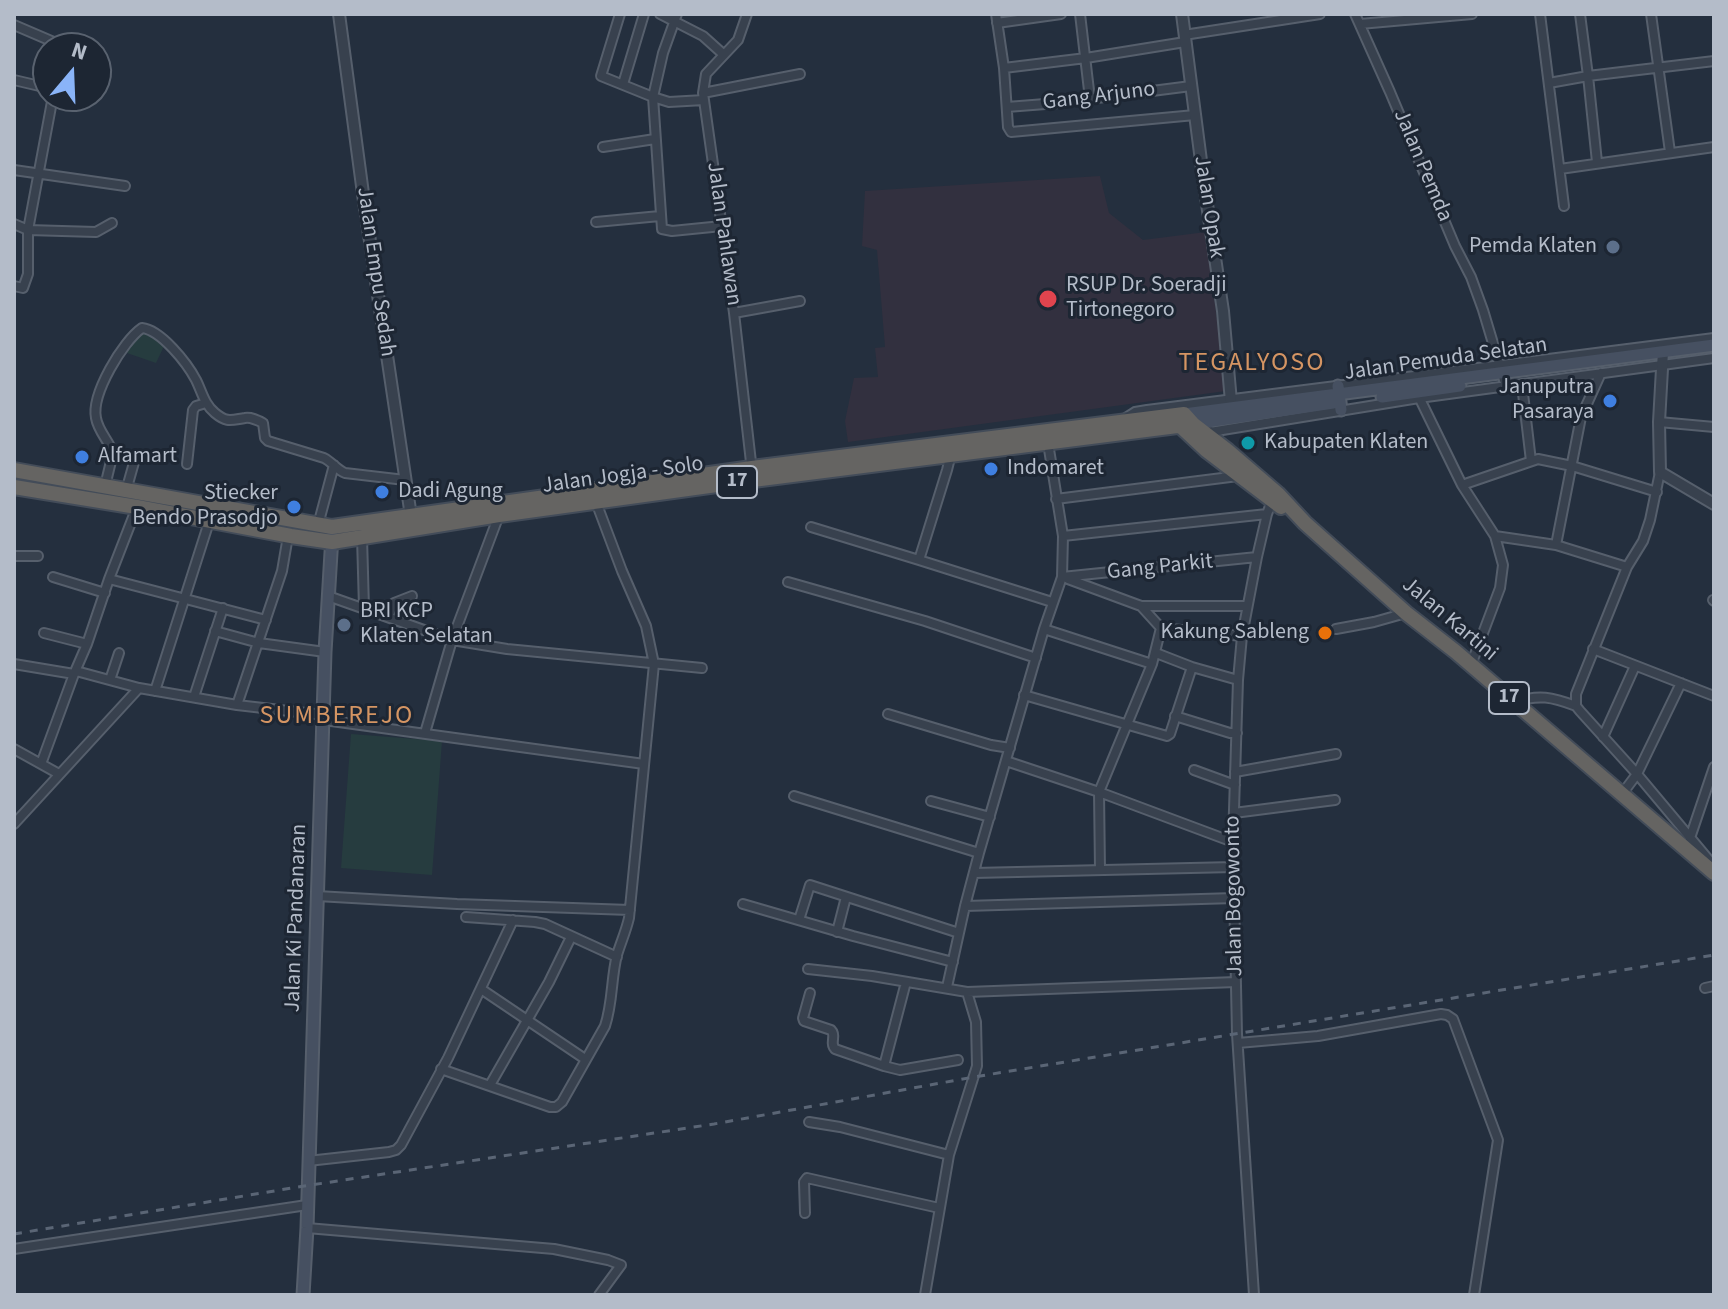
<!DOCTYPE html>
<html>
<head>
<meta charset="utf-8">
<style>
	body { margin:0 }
	#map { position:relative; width:1728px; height:1309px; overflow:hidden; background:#242f3e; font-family:"Source Sans 3",sans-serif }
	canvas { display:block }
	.frame { position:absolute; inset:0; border:16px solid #b4bcc9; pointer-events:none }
	.north { position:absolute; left:32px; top:32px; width:80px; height:80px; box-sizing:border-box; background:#1d2633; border:2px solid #59626f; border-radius:50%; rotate:19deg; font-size:22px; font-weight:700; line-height:32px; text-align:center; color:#b4bcc9 }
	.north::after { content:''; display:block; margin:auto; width:28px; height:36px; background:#8ab4f8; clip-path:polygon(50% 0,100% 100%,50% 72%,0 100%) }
</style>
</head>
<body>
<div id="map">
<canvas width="1728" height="1309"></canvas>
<div class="frame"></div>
<div class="north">N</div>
</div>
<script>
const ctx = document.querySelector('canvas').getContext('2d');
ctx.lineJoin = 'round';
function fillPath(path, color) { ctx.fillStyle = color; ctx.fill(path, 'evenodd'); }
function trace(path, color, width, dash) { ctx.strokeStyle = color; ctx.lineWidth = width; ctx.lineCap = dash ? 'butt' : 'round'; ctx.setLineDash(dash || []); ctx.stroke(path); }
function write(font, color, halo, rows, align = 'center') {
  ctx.font = font + ' "Source Sans 3",sans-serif'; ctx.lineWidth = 6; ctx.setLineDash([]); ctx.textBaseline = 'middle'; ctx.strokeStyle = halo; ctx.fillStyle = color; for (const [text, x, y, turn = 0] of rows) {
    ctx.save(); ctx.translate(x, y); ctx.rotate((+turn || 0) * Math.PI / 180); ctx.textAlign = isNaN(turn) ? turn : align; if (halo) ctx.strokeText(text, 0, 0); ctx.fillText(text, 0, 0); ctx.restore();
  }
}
fillPath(new Path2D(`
	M 1100,176 L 1109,213 L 1143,240 L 1206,232 L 1226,391 L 848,442 L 845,421 L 854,378 L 878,377 L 875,348 L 885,347 L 877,250 L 862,246 L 865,191 Z`), '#32303f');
fillPath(new Path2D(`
	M 152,331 L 166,342 L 156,363 L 127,353 C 132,337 135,332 152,331 Z
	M 351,734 L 442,741 L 432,875 L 341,868 Z`), '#263c3f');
const minor = new Path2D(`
	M 620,14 L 601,76 L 653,97 L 669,102 L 704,100
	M 660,14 L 703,36 L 723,54
	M 677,14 L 663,53 L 653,97 L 662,229 L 672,231 L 722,226
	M 747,14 L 738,40 L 706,74 L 703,93 L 734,313 L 752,471
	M 996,14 L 1004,68 L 1008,127 L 1011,132 L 1195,115
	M 1080,14 L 1090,99
	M 1355,14 L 1390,92 L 1455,246 L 1471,277 L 1483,310 L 1504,380
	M 1540,14 L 1564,206
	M 1580,14 L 1588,76 L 1597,162
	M 1651,14 L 1670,152
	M 997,23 L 1061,14
	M 1360,24 L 1472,14
	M 14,25 L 63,46 L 64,48
	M 1184,35 L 1320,14
	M 1004,68 L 1086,58 L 1185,42
	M 14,80 L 48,88
	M 1549,83 L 1588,76 L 1714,61
	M 623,84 L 644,14
	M 703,93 L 800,74
	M 1007,107 L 1058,103 L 1191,86
	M 603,147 L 655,139
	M 1560,169 L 1714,147
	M 14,170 L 125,186
	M 596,222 L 660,216
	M 14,224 L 28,230 L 96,232 L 112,223
	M 14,286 L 23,288 L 28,274 L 28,230 L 53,96
	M 734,313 L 800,301
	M 1522,385 L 1531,461
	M 1417,393 L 1462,485 L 1495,536 L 1503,565 L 1500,588 L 1471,665
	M 1124,419 L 1135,412 L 1147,410 L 1714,338
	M 1659,422 L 1714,427
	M 1204,433 L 1419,398 L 1714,358
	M 951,454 L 947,470 L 919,560 L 1052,602
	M 187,464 L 193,410 L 196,406 L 206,403
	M 1660,472 L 1650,520 L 1643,541 L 1627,567 L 1576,694 L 1576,706 L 1580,711 L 1637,774 L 1714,866
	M 1462,485 L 1538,459 L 1572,466 L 1657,492
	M 105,486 L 113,453 C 109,441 98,431 96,418 C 91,394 123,341 142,328 C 161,330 187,363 196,380 C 202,392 204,404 215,413 C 227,423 231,420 245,418 C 251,417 257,420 263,423 L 265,438 L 268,441 L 324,458 C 332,462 337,470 345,473 L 405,480
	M 126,491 L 135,459
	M 1056,499 L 1238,476
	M 318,525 L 334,465
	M 811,527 L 919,560
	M 1063,536 L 1267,514
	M 1495,536 L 1556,545 L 1627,567
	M 362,537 L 364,608
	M 1556,545 L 1581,417 L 1601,373
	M 14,556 L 38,556
	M 53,577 L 105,593
	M 1062,577 L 1257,557
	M 109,579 L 266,620
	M 1068,579 L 1141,606 L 1247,606
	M 788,582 L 925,621 L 1036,658
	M 328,596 L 452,640 L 507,649 L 702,668
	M 1713,600 L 1714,601
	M 388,617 L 394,603 L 412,596
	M 1161,628 L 1242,636
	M 1044,629 L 1152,664
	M 1336,629 L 1374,622 L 1406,613
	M 215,631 L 259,643 L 325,652
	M 44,633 L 87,644
	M 1593,649 L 1714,696
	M 1156,653 L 1192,667 L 1238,680
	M 14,664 L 74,674
	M 76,671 L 139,688
	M 110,680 L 119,653
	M 155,691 L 209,522
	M 1024,695 L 1167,736 L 1170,734 L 1192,667
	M 194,697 L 223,608
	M 1515,702 C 1539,694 1552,697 1576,706
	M 237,705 L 282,571 L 288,536
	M 888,714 L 991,745 L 1010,748
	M 1175,716 L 1230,733 L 1237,733
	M 324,720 L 644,764
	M 425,733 L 452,640 L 499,515
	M 1603,737 L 1635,666
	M 14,749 L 59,774
	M 1006,761 L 1099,792 L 1233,842
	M 41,764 L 74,674 L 87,644 L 109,579 L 137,507
	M 1194,770 L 1235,785
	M 1235,772 L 1336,754
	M 1622,794 L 1637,774 L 1681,683
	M 794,796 L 979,853
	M 931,801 L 990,817
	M 1234,813 L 1335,800
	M 14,824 L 139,688 L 237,705 L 324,715
	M 1690,838 L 1714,767
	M 1100,870 L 1099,792 L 1152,664 L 1161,628 L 1141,606
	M 974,873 L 1234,867
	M 317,896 L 457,904 L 630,910
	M 743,904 L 853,936 L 953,962
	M 965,906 L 1235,898
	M 466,917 L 535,922 L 545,924 L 617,957
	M 799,920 L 810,885 L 959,933
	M 837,932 L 846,897
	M 808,969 L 872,976 L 967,992 L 1236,982
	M 906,982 L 884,1066 L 900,1070 L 958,1060
	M 947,987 L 965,906 L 979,853 L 1044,629 L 1062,577 L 1063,536 L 1048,443
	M 1705,988 L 1714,986
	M 481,989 L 585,1059
	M 810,993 L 803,1018 L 804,1021 L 831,1030 C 837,1036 829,1043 835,1049 L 884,1066
	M 1238,1043 L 1318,1036 L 1441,1014 L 1447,1015 L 1453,1019 L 1498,1140 L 1474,1295
	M 441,1069 L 550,1107 L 556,1107 L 562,1102 L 605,1026 C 613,1002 611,978 617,955 C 621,942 626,931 629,918 L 654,664 L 646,626 L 622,571 L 596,502
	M 490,1085 L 549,982 L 571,937
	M 809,1122 L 840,1127 L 949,1155
	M 308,1161 L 389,1152 L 396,1150 L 401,1145 L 448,1058 L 513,920
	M 805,1213 L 804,1182 L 807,1178 L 939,1208
	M 307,1228 L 554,1249 L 608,1260 L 621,1265 L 599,1295
	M 14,1249 L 307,1205
	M 925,1295 L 949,1155 L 977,1066 L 976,1022 L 967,992
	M 1254,1295 L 1237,1034 L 1233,842 L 1238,680 L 1242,636 L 1257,557 L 1267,514 L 1272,501`);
const tertiary = new Path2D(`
	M 339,14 L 364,201 L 412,523
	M 1182,14 L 1204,184 L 1223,311 L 1232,413
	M 1663,351 L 1659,422 L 1660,472 L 1714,504`);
const secondary = new Path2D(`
	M 1338,386 L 1341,410
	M 1382,397 L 1460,386
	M 1184,414 L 1714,345
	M 1193,424 L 1333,403
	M 303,1295 L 307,1228 L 325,652 L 332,536`);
const trunk = new Path2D(`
	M 1176,422 L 1206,450 L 1281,507
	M 14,470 L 332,527 L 752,468 L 1184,414 L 1193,424 L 1228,451 L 1278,494 L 1305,523 L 1406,613 L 1456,652 L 1714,873
	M 14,487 L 137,507 L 291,536 L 332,542 L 499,515 L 753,480 L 1193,424`);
trace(minor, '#565f6c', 12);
trace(tertiary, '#565f6c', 14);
trace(secondary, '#565f6c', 15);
trace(trunk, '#434c59', 18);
trace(minor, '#38414e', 8);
trace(tertiary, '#38414e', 10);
trace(secondary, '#465061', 11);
trace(trunk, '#656462', 14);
trace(new Path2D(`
	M 14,1234 L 298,1187 L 714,1124 L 974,1077 L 1714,955`), '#5a6575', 3, [8, 8]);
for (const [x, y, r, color] of [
	[1613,247,8,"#5c6f8a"],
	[1048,299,10,"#e0444e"],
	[1610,401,8,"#3f7fe0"],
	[1248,443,8,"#0f9aa8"],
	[82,457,8,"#3f7fe0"],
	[991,469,8,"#3f7fe0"],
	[382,492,8,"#3f7fe0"],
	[294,507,8,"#3f7fe0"],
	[344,625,8,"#5c6f8a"],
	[1325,633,8,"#e8710a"]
]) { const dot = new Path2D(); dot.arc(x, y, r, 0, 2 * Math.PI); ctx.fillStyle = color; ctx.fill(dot); trace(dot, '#1d2633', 3); }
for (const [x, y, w] of [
	[737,482,40],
	[1509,698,40]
]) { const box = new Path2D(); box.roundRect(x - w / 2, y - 16, w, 32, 6); ctx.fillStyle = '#1d2633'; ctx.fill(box); trace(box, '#b4bcc9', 2); }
write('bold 20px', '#b4bcc9', null, [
	["17",737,482],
	["17",1509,698]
]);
write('22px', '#b4bcc9', '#1d2633', [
	["Gang Arjuno",1099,97,-7],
	["Jalan Pemda",1422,166,67],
	["Jalan Opak",1208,207,81],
	["Jalan Pahlawan",723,234,82],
	["Jalan Empu Sedah",375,272,82],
	["Jalan Pemuda Selatan",1446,360,-8],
	["Jalan Jogja - Solo",623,476,-8],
	["Gang Parkit",1160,568,-6],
	["Jalan Kartini",1449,620,40],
	["Jalan Bogowonto",1235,896,-91],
	["Jalan Ki Pandanaran",297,918,-88]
]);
write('22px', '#b4bcc9', '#1d2633', [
	["Pemda Klaten",1597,247,"right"],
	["RSUP Dr. Soeradji",1066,286],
	["Tirtonegoro",1066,311],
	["Januputra",1594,388,"right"],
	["Pasaraya",1594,413,"right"],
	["Kabupaten Klaten",1264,443],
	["Alfamart",98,457],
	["Indomaret",1007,469],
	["Dadi Agung",398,492],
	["Stiecker",278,494,"right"],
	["Bendo Prasodjo",278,519,"right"],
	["BRI KCP",360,612],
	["Klaten Selatan",360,637],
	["Kakung Sableng",1309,633,"right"]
], 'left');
ctx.letterSpacing = '2px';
write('26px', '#d59563', '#1d2633', [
	["TEGALYOSO",1252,364],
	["SUMBEREJO",337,717]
]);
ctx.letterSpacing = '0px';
</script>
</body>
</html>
